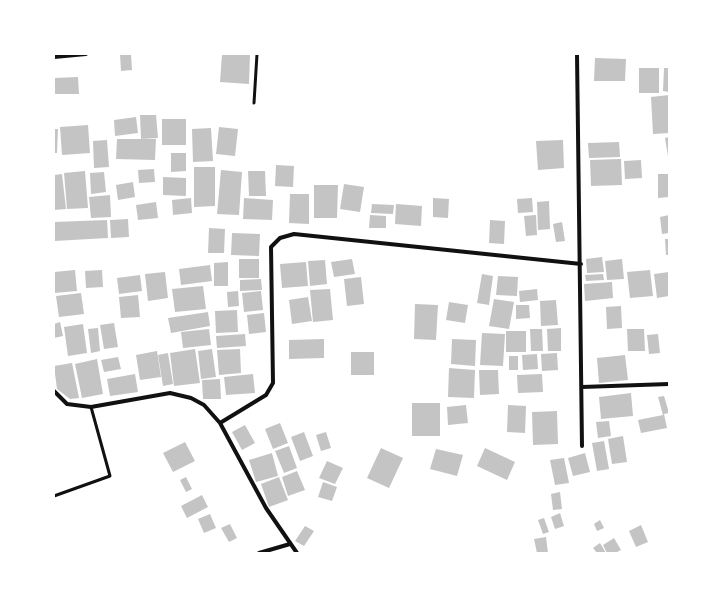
<!DOCTYPE html>
<html>
<head>
<meta charset="utf-8">
<style>
	body { margin:0 }
	#map { position:relative; width:723px; height:607px; overflow:hidden; background:#fff; font-family:Signika,sans-serif }
	canvas { display:block }
	.frame { position:absolute; inset:0; border:55px solid #fff; pointer-events:none }
</style>
</head>
<body>
<div id="map">
<canvas width="723" height="607"></canvas>
<div class="frame"></div>
</div>
<script>
const ctx = document.querySelector('canvas').getContext('2d');
ctx.lineJoin = 'round';
function fillPath(path, color) { ctx.fillStyle = color; ctx.fill(path, 'evenodd'); }
function trace(path, color, width, dash) { ctx.strokeStyle = color; ctx.lineWidth = width; ctx.lineCap = dash ? 'butt' : 'round'; ctx.setLineDash(dash || []); ctx.stroke(path); }
fillPath(new Path2D(`
	M 120,54 L 131,54 L 132,70 L 121,71 Z
	M 222,54 L 250,54 L 249,84 L 220,82 Z
	M 595,58 L 626,59 L 625,81 L 594,81 Z
	M 639,68 L 659,68 L 659,93 L 639,93 Z
	M 664,68 L 669,68 L 669,92 L 663,91 Z
	M 78,77 L 79,94 L 54,94 L 54,78 Z
	M 669,95 L 669,133 L 653,134 L 651,97 Z
	M 140,115 L 156,115 L 158,138 L 141,139 Z
	M 136,117 L 138,133 L 115,136 L 114,120 Z
	M 162,119 L 186,119 L 186,145 L 162,145 Z
	M 88,125 L 90,153 L 62,155 L 60,127 Z
	M 219,127 L 238,129 L 235,156 L 216,154 Z
	M 211,128 L 213,161 L 193,162 L 192,129 Z
	M 54,129 L 58,129 L 57,153 L 54,153 Z
	M 669,137 L 669,156 L 668,156 L 665,138 Z
	M 117,139 L 156,139 L 155,160 L 116,159 Z
	M 107,140 L 109,167 L 94,168 L 93,141 Z
	M 563,140 L 564,168 L 538,170 L 536,141 Z
	M 619,142 L 620,157 L 589,158 L 588,143 Z
	M 171,153 L 186,153 L 186,171 L 171,172 Z
	M 621,159 L 622,185 L 591,186 L 590,160 Z
	M 641,160 L 642,178 L 625,179 L 624,161 Z
	M 276,165 L 294,166 L 293,187 L 275,186 Z
	M 194,167 L 215,167 L 215,206 L 194,207 Z
	M 154,169 L 155,182 L 139,183 L 138,170 Z
	M 221,170 L 242,172 L 239,215 L 217,214 Z
	M 85,171 L 88,208 L 67,209 L 64,173 Z
	M 248,171 L 265,171 L 266,196 L 249,196 Z
	M 104,172 L 106,192 L 91,194 L 90,173 Z
	M 62,174 L 66,209 L 54,210 L 54,175 Z
	M 658,174 L 669,174 L 669,197 L 658,198 Z
	M 163,177 L 186,178 L 186,196 L 163,195 Z
	M 133,182 L 135,197 L 118,200 L 116,185 Z
	M 344,184 L 364,187 L 360,212 L 340,209 Z
	M 314,185 L 338,185 L 337,218 L 314,218 Z
	M 290,194 L 309,194 L 309,224 L 289,223 Z
	M 110,195 L 111,217 L 91,218 L 89,197 Z
	M 191,198 L 192,213 L 173,215 L 172,200 Z
	M 244,198 L 273,200 L 272,220 L 243,219 Z
	M 433,198 L 449,199 L 448,218 L 433,217 Z
	M 532,198 L 533,212 L 518,213 L 517,199 Z
	M 549,201 L 550,229 L 538,230 L 537,202 Z
	M 156,202 L 158,218 L 138,220 L 136,205 Z
	M 372,204 L 394,205 L 393,214 L 371,213 Z
	M 396,204 L 422,206 L 421,226 L 395,224 Z
	M 370,215 L 386,216 L 386,228 L 369,228 Z
	M 536,215 L 537,235 L 526,236 L 524,216 Z
	M 669,215 L 669,233 L 662,234 L 660,217 Z
	M 128,219 L 129,237 L 111,238 L 110,220 Z
	M 107,220 L 108,238 L 54,241 L 54,222 Z
	M 490,220 L 505,221 L 504,244 L 489,243 Z
	M 562,222 L 565,241 L 556,242 L 553,224 Z
	M 209,228 L 225,229 L 224,253 L 208,253 Z
	M 232,233 L 260,234 L 259,256 L 231,255 Z
	M 665,239 L 669,239 L 669,255 L 666,255 Z
	M 602,257 L 604,272 L 587,273 L 586,259 Z
	M 239,259 L 259,259 L 259,278 L 239,278 Z
	M 352,259 L 355,274 L 334,277 L 331,262 Z
	M 622,259 L 624,279 L 607,280 L 605,261 Z
	M 325,260 L 327,284 L 310,286 L 308,261 Z
	M 228,262 L 228,286 L 214,286 L 214,263 Z
	M 306,262 L 308,286 L 282,288 L 280,264 Z
	M 210,265 L 212,281 L 181,285 L 179,269 Z
	M 75,270 L 77,291 L 54,293 L 54,272 Z
	M 102,270 L 103,287 L 86,288 L 85,271 Z
	M 650,270 L 653,296 L 630,298 L 627,272 Z
	M 165,272 L 168,298 L 148,301 L 145,274 Z
	M 669,272 L 669,296 L 657,298 L 654,274 Z
	M 482,274 L 493,276 L 489,305 L 477,303 Z
	M 603,274 L 604,280 L 586,281 L 585,275 Z
	M 140,275 L 142,291 L 119,294 L 117,278 Z
	M 498,276 L 518,277 L 517,296 L 496,295 Z
	M 361,277 L 364,304 L 347,306 L 344,279 Z
	M 261,279 L 262,290 L 240,291 L 240,280 Z
	M 612,282 L 613,298 L 585,301 L 584,284 Z
	M 203,286 L 206,309 L 175,312 L 172,289 Z
	M 330,289 L 333,320 L 313,322 L 310,290 Z
	M 537,289 L 538,300 L 520,302 L 519,291 Z
	M 238,291 L 239,306 L 228,307 L 227,292 Z
	M 261,291 L 263,310 L 244,312 L 242,293 Z
	M 81,293 L 84,314 L 59,317 L 56,296 Z
	M 138,295 L 140,317 L 121,318 L 119,297 Z
	M 308,297 L 312,321 L 292,324 L 289,300 Z
	M 494,299 L 514,302 L 509,329 L 489,326 Z
	M 556,300 L 558,325 L 541,326 L 540,301 Z
	M 449,302 L 468,305 L 465,323 L 446,320 Z
	M 415,304 L 438,305 L 436,340 L 414,339 Z
	M 516,305 L 529,305 L 530,318 L 516,319 Z
	M 621,306 L 622,328 L 607,329 L 606,307 Z
	M 237,310 L 238,332 L 216,333 L 215,311 Z
	M 208,312 L 210,326 L 171,333 L 168,318 Z
	M 264,313 L 266,332 L 249,334 L 247,315 Z
	M 60,322 L 63,336 L 54,338 L 54,324 Z
	M 114,323 L 118,347 L 104,349 L 100,325 Z
	M 83,324 L 87,353 L 68,356 L 64,327 Z
	M 98,328 L 100,351 L 91,353 L 88,329 Z
	M 561,328 L 561,351 L 548,351 L 547,329 Z
	M 209,329 L 211,345 L 183,348 L 181,332 Z
	M 530,329 L 542,329 L 543,351 L 531,351 Z
	M 627,329 L 644,329 L 645,351 L 628,351 Z
	M 506,331 L 526,331 L 526,352 L 506,352 Z
	M 482,333 L 505,334 L 503,366 L 480,365 Z
	M 245,334 L 246,346 L 217,348 L 216,336 Z
	M 658,334 L 660,353 L 649,354 L 647,335 Z
	M 324,339 L 324,358 L 289,359 L 289,340 Z
	M 452,339 L 476,340 L 475,366 L 451,364 Z
	M 195,349 L 200,383 L 174,386 L 170,353 Z
	M 212,349 L 216,377 L 201,379 L 198,351 Z
	M 240,349 L 241,373 L 219,375 L 217,350 Z
	M 157,351 L 161,377 L 140,380 L 136,355 Z
	M 351,352 L 374,352 L 374,375 L 351,375 Z
	M 168,353 L 173,384 L 163,386 L 158,355 Z
	M 557,353 L 558,370 L 542,371 L 541,354 Z
	M 537,354 L 538,369 L 523,370 L 522,355 Z
	M 625,355 L 628,380 L 599,383 L 597,358 Z
	M 509,356 L 518,356 L 518,370 L 509,370 Z
	M 118,357 L 121,369 L 104,372 L 101,360 Z
	M 97,359 L 103,394 L 82,398 L 75,364 Z
	M 72,363 L 79,398 L 70,399 L 57,389 L 54,366 Z
	M 449,368 L 475,370 L 474,398 L 448,397 Z
	M 479,370 L 498,370 L 499,394 L 480,395 Z
	M 135,374 L 138,392 L 110,396 L 107,379 Z
	M 253,374 L 255,393 L 226,395 L 224,377 Z
	M 542,374 L 543,392 L 518,393 L 517,375 Z
	M 220,379 L 221,399 L 203,399 L 202,380 Z
	M 631,393 L 633,416 L 601,419 L 599,397 Z
	M 664,396 L 669,413 L 664,414 L 667,428 L 641,433 L 638,420 L 663,415 L 658,397 Z
	M 412,403 L 440,403 L 440,436 L 412,436 Z
	M 466,405 L 468,423 L 448,425 L 447,407 Z
	M 508,405 L 526,406 L 525,433 L 507,432 Z
	M 557,411 L 558,444 L 533,445 L 532,412 Z
	M 609,421 L 611,436 L 598,438 L 596,422 Z
	M 280,423 L 288,443 L 273,449 L 265,429 Z
	M 245,425 L 255,443 L 242,450 L 232,432 Z
	M 304,432 L 313,456 L 300,461 L 291,437 Z
	M 326,432 L 331,448 L 321,451 L 316,435 Z
	M 623,436 L 627,462 L 612,464 L 608,439 Z
	M 604,441 L 609,469 L 597,471 L 592,443 Z
	M 185,442 L 195,461 L 173,472 L 163,453 Z
	M 289,446 L 297,468 L 284,473 L 275,451 Z
	M 381,448 L 403,458 L 389,488 L 367,478 Z
	M 485,448 L 515,462 L 507,480 L 477,466 Z
	M 436,449 L 463,455 L 457,476 L 430,469 Z
	M 272,453 L 278,476 L 256,482 L 249,460 Z
	M 585,453 L 590,472 L 573,476 L 568,458 Z
	M 564,458 L 569,483 L 555,485 L 550,460 Z
	M 327,461 L 343,468 L 335,484 L 319,478 Z
	M 297,471 L 305,490 L 288,496 L 282,477 Z
	M 186,477 L 192,489 L 186,492 L 180,480 Z
	M 279,477 L 288,500 L 269,507 L 261,484 Z
	M 323,482 L 337,487 L 332,501 L 318,497 Z
	M 560,492 L 562,509 L 553,510 L 551,494 Z
	M 202,495 L 208,507 L 187,518 L 181,506 Z
	M 560,513 L 564,526 L 555,529 L 551,517 Z
	M 210,514 L 216,528 L 204,533 L 198,519 Z
	M 544,518 L 549,532 L 543,534 L 538,520 Z
	M 600,520 L 604,528 L 597,531 L 594,524 Z
	M 230,524 L 237,538 L 229,542 L 221,528 Z
	M 641,525 L 648,542 L 636,547 L 629,531 Z
	M 305,526 L 314,531 L 304,546 L 295,541 Z
	M 546,537 L 548,553 L 537,553 L 534,539 Z
	M 614,538 L 621,550 L 615,553 L 607,553 L 603,545 Z
	M 600,543 L 606,553 L 597,553 L 593,548 Z`), '#c4c4c4');
trace(new Path2D(`
	M 254,103 L 257,54
	M 54,496 L 110,476 L 91,407`), '#111', 3);
trace(new Path2D(`
	M 577,54 L 582,446
	M 54,57 L 86,54
	M 582,387 L 669,384
	M 54,391 L 67,404 L 91,407 L 170,393 L 191,398 L 204,405 L 220,423 L 266,508 L 297,553
	M 220,423 L 266,395 L 273,383 L 271,247 L 280,238 L 294,234 L 581,264
	M 259,553 L 290,544`), '#111', 4);
</script>
</body>
</html>
